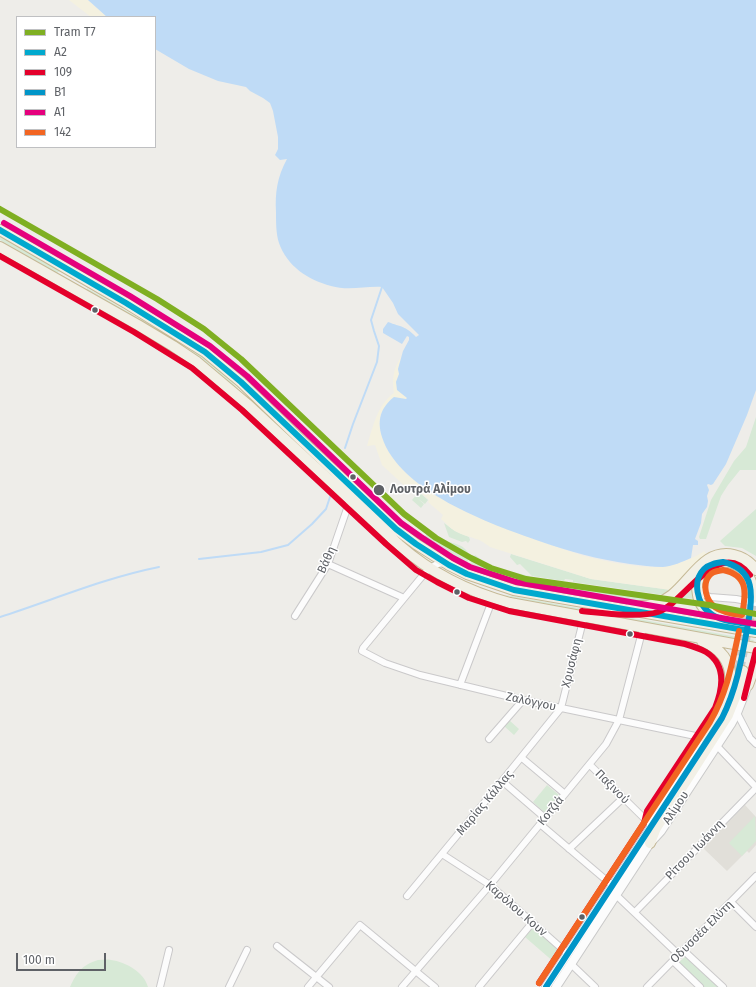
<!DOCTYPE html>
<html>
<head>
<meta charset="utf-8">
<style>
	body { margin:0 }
	#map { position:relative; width:756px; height:987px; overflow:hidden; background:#eeede9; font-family:"Fira Sans",sans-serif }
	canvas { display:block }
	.legend { position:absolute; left:16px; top:16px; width:140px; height:132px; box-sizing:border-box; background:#fff; border:1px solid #bfc0c2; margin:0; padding:5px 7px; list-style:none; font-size:12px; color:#5e6166 }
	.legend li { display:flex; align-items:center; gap:8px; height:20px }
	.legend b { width:20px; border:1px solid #bfc0c2 }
	.scale { position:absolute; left:16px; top:953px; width:90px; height:18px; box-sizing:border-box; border:2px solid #5e6166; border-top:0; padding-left:5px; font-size:12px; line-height:14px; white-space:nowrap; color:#5e6166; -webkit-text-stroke:3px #fff; paint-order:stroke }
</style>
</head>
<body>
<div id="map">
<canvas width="756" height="987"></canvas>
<ul class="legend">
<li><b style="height:5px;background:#7faf22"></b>Tram Τ7</li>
<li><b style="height:5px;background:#00a9ce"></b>Α2</li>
<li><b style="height:5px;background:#e4002b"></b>109</li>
<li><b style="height:5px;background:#0095c8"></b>Β1</li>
<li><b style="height:5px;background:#e5007d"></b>Α1</li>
<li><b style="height:5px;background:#f26522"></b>142</li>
</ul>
<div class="scale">100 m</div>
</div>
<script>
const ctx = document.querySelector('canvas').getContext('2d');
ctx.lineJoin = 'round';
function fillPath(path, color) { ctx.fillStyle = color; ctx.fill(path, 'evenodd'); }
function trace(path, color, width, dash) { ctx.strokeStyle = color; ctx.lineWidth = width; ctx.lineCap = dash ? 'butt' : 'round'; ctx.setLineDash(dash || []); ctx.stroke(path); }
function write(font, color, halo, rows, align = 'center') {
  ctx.font = font + ' "Fira Sans",sans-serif'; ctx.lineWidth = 3; ctx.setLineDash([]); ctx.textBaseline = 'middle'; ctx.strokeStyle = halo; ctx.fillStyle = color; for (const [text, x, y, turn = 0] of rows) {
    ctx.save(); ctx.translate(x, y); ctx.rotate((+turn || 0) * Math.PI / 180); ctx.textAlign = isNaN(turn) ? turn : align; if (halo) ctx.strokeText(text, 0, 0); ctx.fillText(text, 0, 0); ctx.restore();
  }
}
fillPath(new Path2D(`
	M 745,805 L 756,817 L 756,845 L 749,853 L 747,851 L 727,871 L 703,848 Z`), '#e1dfd9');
fillPath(new Path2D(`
	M 0,236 L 59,270 L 60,271 L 57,273 L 0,240 Z
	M 87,288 L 194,350 L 214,365 L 238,388 L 237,389 L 210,365 L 188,349 L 87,290 Z
	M 756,417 L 756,470 L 740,470 L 728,485 L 721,496 L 706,539 L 700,539 L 699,537 L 711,500 L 734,461 L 746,447 Z
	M 352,475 L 395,516 L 393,518 L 350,478 Z
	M 419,492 L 428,500 L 425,504 L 417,498 L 424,504 L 421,508 L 412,500 Z
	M 756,509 L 756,556 L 742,548 L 725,546 L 720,541 Z
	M 401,519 L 421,534 L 419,538 L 404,527 L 401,522 Z
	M 444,523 L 455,531 L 469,537 L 470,540 L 468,543 L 466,541 L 462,542 L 449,537 Z
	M 429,531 C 432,533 436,537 440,539 C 451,544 464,542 470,556 L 466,565 L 444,554 L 422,540 Z
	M 511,554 L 591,579 L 671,590 L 664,595 L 573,582 L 573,580 L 565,579 L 564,581 L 532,576 L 520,564 L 517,565 L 510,557 Z
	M 475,555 L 491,567 L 506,572 L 504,579 L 470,564 Z
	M 513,572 L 529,576 L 533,579 L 657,597 L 650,602 L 542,587 L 510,581 Z
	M 696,577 L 694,599 L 677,597 Z
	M 504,595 L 512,596 L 754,640 L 753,642 L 525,601 Z
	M 703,603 L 756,613 L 756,619 L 709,611 Z
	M 712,653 L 719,657 L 727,672 L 723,693 Z
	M 509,720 L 519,729 L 514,735 L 504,726 Z
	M 547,785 L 559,795 L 545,813 L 533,802 Z
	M 755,816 L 756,841 L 742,856 L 729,843 Z
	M 533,927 L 562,953 L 555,963 L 525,937 Z
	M 686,956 L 719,987 L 704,987 L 678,963 Z
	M 98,960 C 102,960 107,959 111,960 C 126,962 144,972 148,987 L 70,987 C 77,972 82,965 98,960 Z`), '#d7e9d6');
fillPath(new Path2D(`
	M 69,0 L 88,0 L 107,17 L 91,17 Z
	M 401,357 L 398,369 L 399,374 L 396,382 L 407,398 L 406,399 L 391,399 C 378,414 377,422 384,441 C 402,492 497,526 544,542 C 557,547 571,552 584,556 C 607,562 639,568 662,567 C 671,566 698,557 704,551 L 708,556 L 671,590 L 591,579 L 490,547 C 486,544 481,540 476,539 C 469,536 461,535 455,531 C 450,528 446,523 441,519 L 443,515 L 428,502 L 429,500 L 419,491 L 407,488 L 382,465 L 375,445 L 367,446 C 373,427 377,405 394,393 C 392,379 393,369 401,357 Z`), '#f4f1e0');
fillPath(new Path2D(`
	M 88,0 L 756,0 L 756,390 L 747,415 L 726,464 L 713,484 L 711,485 L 708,484 L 707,485 L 709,490 L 707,496 L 708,501 L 707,507 L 702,514 L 701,523 L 695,539 L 698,541 L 698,545 L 693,545 L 691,558 C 682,562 673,566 663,567 C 652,567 641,565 630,564 C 596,559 571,552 539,541 C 490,524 399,491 382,437 C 377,421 380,408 394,397 L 406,399 L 407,398 L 397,390 L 396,382 L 399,374 L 398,369 L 403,351 L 409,340 L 409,337 L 407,336 L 402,344 L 383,333 L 383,329 L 388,322 C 401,327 406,326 416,337 L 419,335 L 398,314 L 393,303 L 382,287 C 365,286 348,291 331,286 C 308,280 287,266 279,243 C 276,234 276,222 276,212 C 275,193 277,177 287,159 L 280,160 L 275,155 L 278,149 L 278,137 L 273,111 L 270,103 L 263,98 L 250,91 L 246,87 L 218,81 L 189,69 L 155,49 L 155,17 L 107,17 Z`), '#bfdbf6');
trace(new Path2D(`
	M 345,448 L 353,424 L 377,362 L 379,346 L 374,331 L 371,320 L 382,287
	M 199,559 L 261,552 L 288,545 L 312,524 L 326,509 L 332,491
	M 0,617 C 53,600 104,578 159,567`), '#bfdbf6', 2);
trace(new Path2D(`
	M 739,671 L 753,598`), '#cacac8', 10, [10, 5]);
const minor = new Path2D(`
	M 445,563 C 435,563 430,568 424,574 L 363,648 L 362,651 L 385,663 L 420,675 L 523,700 L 705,738
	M 328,564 L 404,598
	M 698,588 L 705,595 L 710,597 L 736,599 L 756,603
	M 295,616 L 328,564 L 350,500
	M 460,685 L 493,598
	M 737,713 L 750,738 L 756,744
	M 489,739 L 523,700
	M 717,746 L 756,787
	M 522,758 L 565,794
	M 590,765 L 652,826
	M 502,781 L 545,818
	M 540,824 L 613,886
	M 569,849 L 623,798
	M 442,854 L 490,885 L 568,954
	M 616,895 L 679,955
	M 407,896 L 502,781 L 561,708 L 584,617
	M 731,902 L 756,927
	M 635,912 L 756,788
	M 277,946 L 329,987
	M 683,950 L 723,987
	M 673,961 L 700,987
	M 571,964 L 595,987
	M 160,987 L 169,950
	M 229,987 L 247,950
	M 308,987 L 360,925 L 435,987
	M 402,987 L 490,885 L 606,744 L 619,720 L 643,628
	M 479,987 L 532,923
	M 647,987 L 756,876`);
const secondary = new Path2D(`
	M 546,987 L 652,826 L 654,815 L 705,738
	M 556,987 L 650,843 L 661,831 L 731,724 L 737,713 L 748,685`);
const trunk = new Path2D(`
	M 0,230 L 126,303 L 205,352 L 241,382 L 301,440 L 396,529 L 416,544 L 449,565 L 467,574 L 514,590 L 756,632
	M 0,247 L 138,325 L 173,346 L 197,362 L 247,404 L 399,545 C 431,573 469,592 510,603 L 756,648
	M 753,598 C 756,550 689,550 698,595 C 699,604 706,612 714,616 C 726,622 743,623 756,626
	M 632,606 C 646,607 661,604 672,595 C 692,579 705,548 734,555 C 743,557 751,563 756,570
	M 702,641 C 751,661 726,708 705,738
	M 748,685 L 756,663
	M 650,843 L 656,828 L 728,715 L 738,690 L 743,671`);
trace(minor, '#cac9ca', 8);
trace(secondary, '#c9c9c9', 10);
trace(trunk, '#c5b996', 12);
trace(minor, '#fcfcfc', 6);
trace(secondary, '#fcfcfc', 8);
trace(trunk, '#f2f0e6', 10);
trace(new Path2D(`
	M 0,230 L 126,303 L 205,352 L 241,382 L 396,529 L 416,544 L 449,565 L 467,574 L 514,590 L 756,632`), '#00a9ce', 6);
trace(new Path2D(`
	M 0,256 L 134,332 L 192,368 L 242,410 L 386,544 L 416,570 L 437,582 L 469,598 L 509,611 L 685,644 C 692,646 699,648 706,652 C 727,665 723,688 715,708 L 647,811 L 644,823 L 539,983
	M 582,611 C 603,613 639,618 658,612 C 686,602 719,535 750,575
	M 744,698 L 756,650`), '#e4002b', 6);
trace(new Path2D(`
	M 723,562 C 756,569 753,596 748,624 C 735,622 720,621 710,613 C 697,604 692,581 704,569 C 709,564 716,563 723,562 Z
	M 546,987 L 722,718 C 737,688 742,657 748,624`), '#0095c8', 6);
trace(new Path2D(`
	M 4,223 L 130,296 L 210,346 L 247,376 L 401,523 L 421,537 L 453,558 L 470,567 L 516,582 L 756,624`), '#e5007d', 6);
trace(new Path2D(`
	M 723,570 C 749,575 746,594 742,615 C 733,614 722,612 715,607 C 706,601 702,585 709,576 C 712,571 718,571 723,570 Z
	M 539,983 L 710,722 C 727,693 732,664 739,631`), '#f26522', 6);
trace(new Path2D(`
	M 0,209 L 157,299 L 204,329 L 241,359 L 404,514 L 436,538 L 471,558 L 491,568 L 526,579 L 709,605 L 756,614`), '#7faf22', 6);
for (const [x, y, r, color] of [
	[95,310,3.5,"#5e6166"],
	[353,477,3.5,"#5e6166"],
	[379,490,6,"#5e6166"],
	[457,592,3.5,"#5e6166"],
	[630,634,3.5,"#5e6166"],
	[582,917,3.5,"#5e6166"]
]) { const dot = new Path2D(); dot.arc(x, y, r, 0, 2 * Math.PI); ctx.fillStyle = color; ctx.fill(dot); trace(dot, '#fff', 1.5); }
write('bold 12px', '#5e6166', '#fff', [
	["Λουτρά Αλίμου",390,490]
], 'left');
write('12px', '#5e6166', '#fff', [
	["Βάθη",327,560,-66],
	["Χρυσάφη",572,663,-76],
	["Ζαλόγγου",531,702,12],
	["Παξινού",612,787,45],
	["Μαρίας Κάλλας",485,803,-50],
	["Αλίμου",676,808,-57],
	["Κοτζιά",551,811,-51],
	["Ρίτσου Ιωάννη",695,850,-46],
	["Καρόλου Κουν",516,909,41],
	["Οδυσσέα Ελύτη",702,932,-45]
]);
</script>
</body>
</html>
